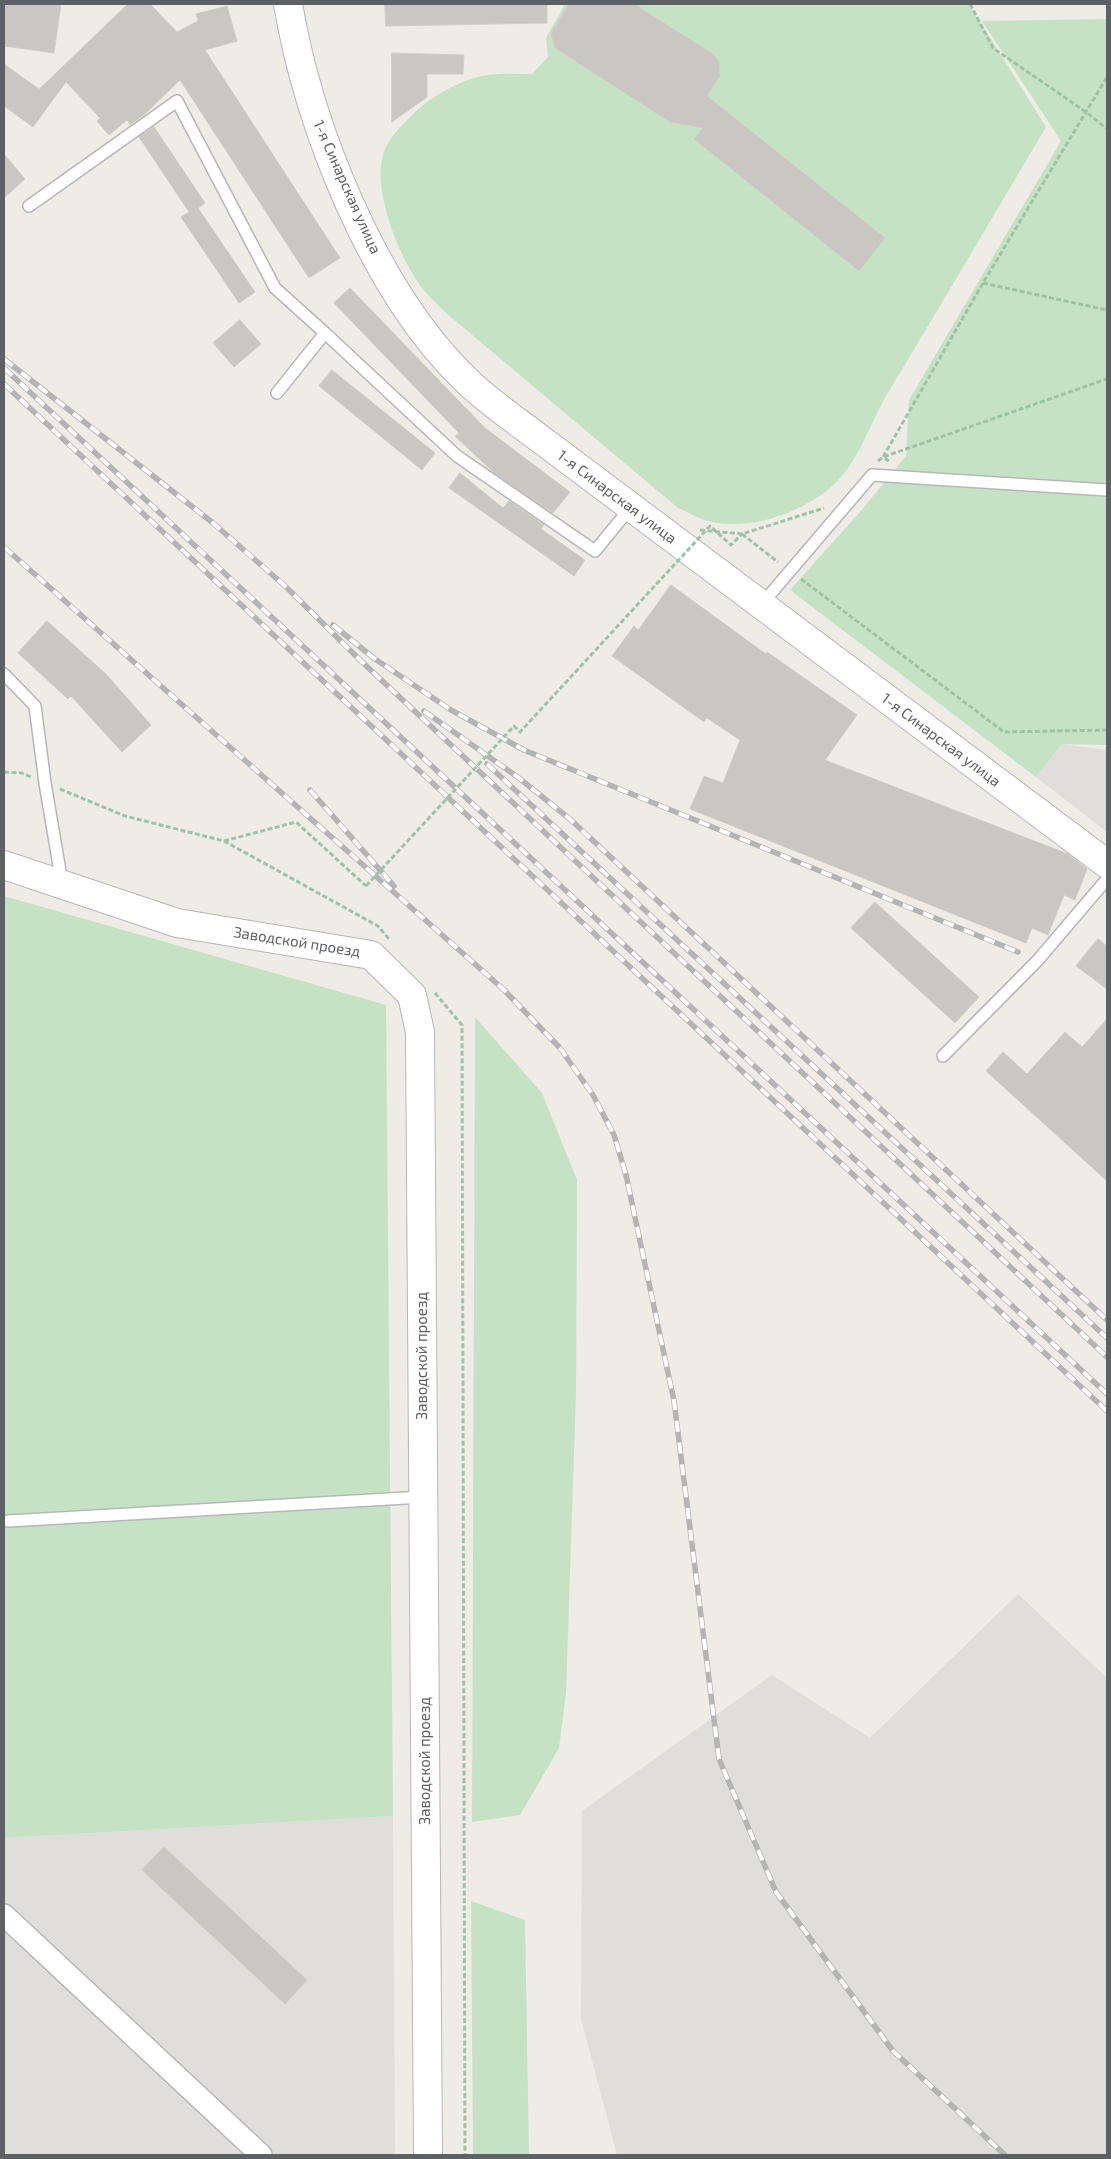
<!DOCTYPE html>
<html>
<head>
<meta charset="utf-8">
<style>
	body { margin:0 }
	#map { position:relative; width:1111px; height:2159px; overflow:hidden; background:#eeece5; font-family:"Exo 2",sans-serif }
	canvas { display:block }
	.frame { position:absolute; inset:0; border:5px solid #5d6064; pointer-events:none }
</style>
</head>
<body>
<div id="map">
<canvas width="1111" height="2159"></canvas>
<div class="frame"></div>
</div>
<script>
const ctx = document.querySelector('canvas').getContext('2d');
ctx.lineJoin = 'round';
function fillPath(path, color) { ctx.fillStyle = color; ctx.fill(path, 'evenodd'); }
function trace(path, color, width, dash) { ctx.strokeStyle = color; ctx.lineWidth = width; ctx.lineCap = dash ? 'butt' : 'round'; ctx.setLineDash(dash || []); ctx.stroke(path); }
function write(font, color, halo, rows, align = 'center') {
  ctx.font = font + ' "Exo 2",sans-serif'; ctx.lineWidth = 5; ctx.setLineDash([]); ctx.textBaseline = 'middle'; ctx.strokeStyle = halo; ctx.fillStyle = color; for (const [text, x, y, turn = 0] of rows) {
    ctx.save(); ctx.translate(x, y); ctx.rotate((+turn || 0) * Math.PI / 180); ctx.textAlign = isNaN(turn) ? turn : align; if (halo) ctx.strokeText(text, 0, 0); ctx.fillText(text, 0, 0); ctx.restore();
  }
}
fillPath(new Path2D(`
	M 1062,744 L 1107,750 L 1107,832 L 1036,777 Z
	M 1018,1594 L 1107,1678 L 1107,2155 L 617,2155 L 581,2019 L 582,1811 L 772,1675 L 870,1738 Z
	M 393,1816 L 395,2155 L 4,2155 L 4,1838 Z`), '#e0deda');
fillPath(new Path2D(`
	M 565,4 L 969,4 L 1046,127 C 993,217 940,306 886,396 C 868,427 858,465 829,489 C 799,513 752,530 713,522 C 701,520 689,513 678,508 L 446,313 C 437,304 427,295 420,285 C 398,254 370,186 385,149 C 392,134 405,122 416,111 C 435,94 461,80 487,75 C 501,73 518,74 532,74 L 548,57 L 546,38 Z
	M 1107,19 L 1107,745 L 1062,744 L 1036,777 L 790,590 L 860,512 L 906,456 L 909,400 L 1061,141 L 982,21 Z
	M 4,896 L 386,1005 L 393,1816 L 4,1838 Z
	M 475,1017 L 542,1093 L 577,1180 L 576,1393 L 566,1693 L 559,1748 L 520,1815 L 472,1822 Z
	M 471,1901 L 525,1920 L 529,2155 L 473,2155 Z`), '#c5e3c4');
const building = new Path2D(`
	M 4,4 L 61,4 L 54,53 L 4,46 Z
	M 128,4 L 150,4 L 177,32 L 198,21 L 196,14 L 227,6 L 237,41 L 205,50 L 340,258 L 309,278 L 180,80 L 145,114 L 130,125 L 127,120 L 109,135 L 97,121 L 100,118 L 66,82 L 33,127 L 4,106 L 4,64 L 39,89 Z
	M 385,4 L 547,4 L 547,23 L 386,26 Z
	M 569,4 L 634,4 L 713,54 L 719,61 L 720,76 L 707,96 L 885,238 L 859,271 L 694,139 L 703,128 L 670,122 L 555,48 L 551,34 Z
	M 392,53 L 464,55 L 463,74 L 427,74 L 427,97 L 392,122 Z
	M 154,127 L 205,203 L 198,208 L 255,292 L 239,303 L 181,217 L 189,212 L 139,137 Z
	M 4,154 L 25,179 L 4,198 Z
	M 350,288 L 485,428 L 570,492 L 553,513 L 494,473 L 455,436 L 459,433 L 334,303 Z
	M 240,320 L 261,344 L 234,367 L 213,343 Z
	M 332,370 L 435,453 L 422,470 L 319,386 Z
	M 460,473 L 503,508 L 509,501 L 544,525 L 541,529 L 585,560 L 574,576 L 449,488 Z
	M 671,585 L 766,654 L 767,652 L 857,715 L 825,760 L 1068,854 L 1087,869 L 1075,900 L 1064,895 L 1048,935 L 1032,928 L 1026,943 L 690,809 L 704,776 L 723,783 L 740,740 L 707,718 L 704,722 L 612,656 L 634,626 L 638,630 Z
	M 47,621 L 106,674 L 151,725 L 122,752 L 71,696 L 68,699 L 18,653 Z
	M 875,902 L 979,997 L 955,1023 L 851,928 Z
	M 1098,939 L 1107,946 L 1107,989 L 1076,966 Z
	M 1107,1019 L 1107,1181 L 986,1071 L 1003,1052 L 1027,1074 L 1065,1032 L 1082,1047 Z
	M 164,1847 L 307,1980 L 285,2004 L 142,1870 Z`);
fillPath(building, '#cac7c2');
trace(building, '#d2cec4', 1);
const lane = new Path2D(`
	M 29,206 L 177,101 L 275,288 L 325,333
	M 277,393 L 325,333 L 457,456 L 595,551 L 631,507
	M 761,605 L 872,475 L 1107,490
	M 4,674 L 35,706 L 45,783 L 62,883
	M 943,1056 L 1038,960 L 1107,879
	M 8,1521 L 423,1497`);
const street = new Path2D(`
	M 4,1915 L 261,2155`);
const secondary = new Path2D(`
	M 288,4 C 309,127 373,290 465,379 C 489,403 520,423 547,444 L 1107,864
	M 4,865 L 177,923 L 371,955 L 412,995 L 420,1032 L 428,2155`);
trace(lane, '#b6b7bb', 14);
trace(street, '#b6b7bb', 24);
trace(secondary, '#b4b7bb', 30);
trace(new Path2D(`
	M 970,4 L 993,48 L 1086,112 L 1107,129
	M 983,283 L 1107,310
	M 878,461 L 883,457 L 1107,379
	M 889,461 L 883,457 L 983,283 L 1107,77
	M 700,530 L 742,534 L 824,508
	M 742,534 L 778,562
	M 801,579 L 1004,732 L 1107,730
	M 4,772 L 22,773 L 31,777
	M 60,789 L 125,816 L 224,841 L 296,822 L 366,886
	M 224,841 L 378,926 L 389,939
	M 435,993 L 462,1025 L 465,2155`), '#9ec4a8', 3, [5, 2.5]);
trace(lane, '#fff', 11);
trace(street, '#fff', 21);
trace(secondary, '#fff', 28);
const rail = new Path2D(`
	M 4,359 L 213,523 L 285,586 L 361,661 L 1107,1357
	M 4,368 L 1107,1394
	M 4,384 L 1107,1411
	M 4,547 L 502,988 L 560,1048 L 593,1095 L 614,1135 L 626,1175 L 674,1401 L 719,1759 L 776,1892 L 893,2051 L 1005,2155
	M 333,625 L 375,659 L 451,710 L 524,750 L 1018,952
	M 424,711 L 519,778 L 571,820 L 1107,1320
	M 487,764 L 1107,1338
	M 310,790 L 394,886`);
trace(rail, '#b3b4b4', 5.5);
trace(rail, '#fff', 4, [11]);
trace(new Path2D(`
	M 366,886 L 514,726 L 520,732 L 710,526 L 731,545 L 742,534`), '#9ec4a8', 3, [5, 2.5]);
write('15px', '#5d6064', '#fff', [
	["1-я Синарская улица",347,187,66],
	["1-я Синарская улица",617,497,37],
	["1-я Синарская улица",941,740,37],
	["Заводской проезд",297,942,9],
	["Заводской проезд",422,1356,-90],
	["Заводской проезд",425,1761,-90]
]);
</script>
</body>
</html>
